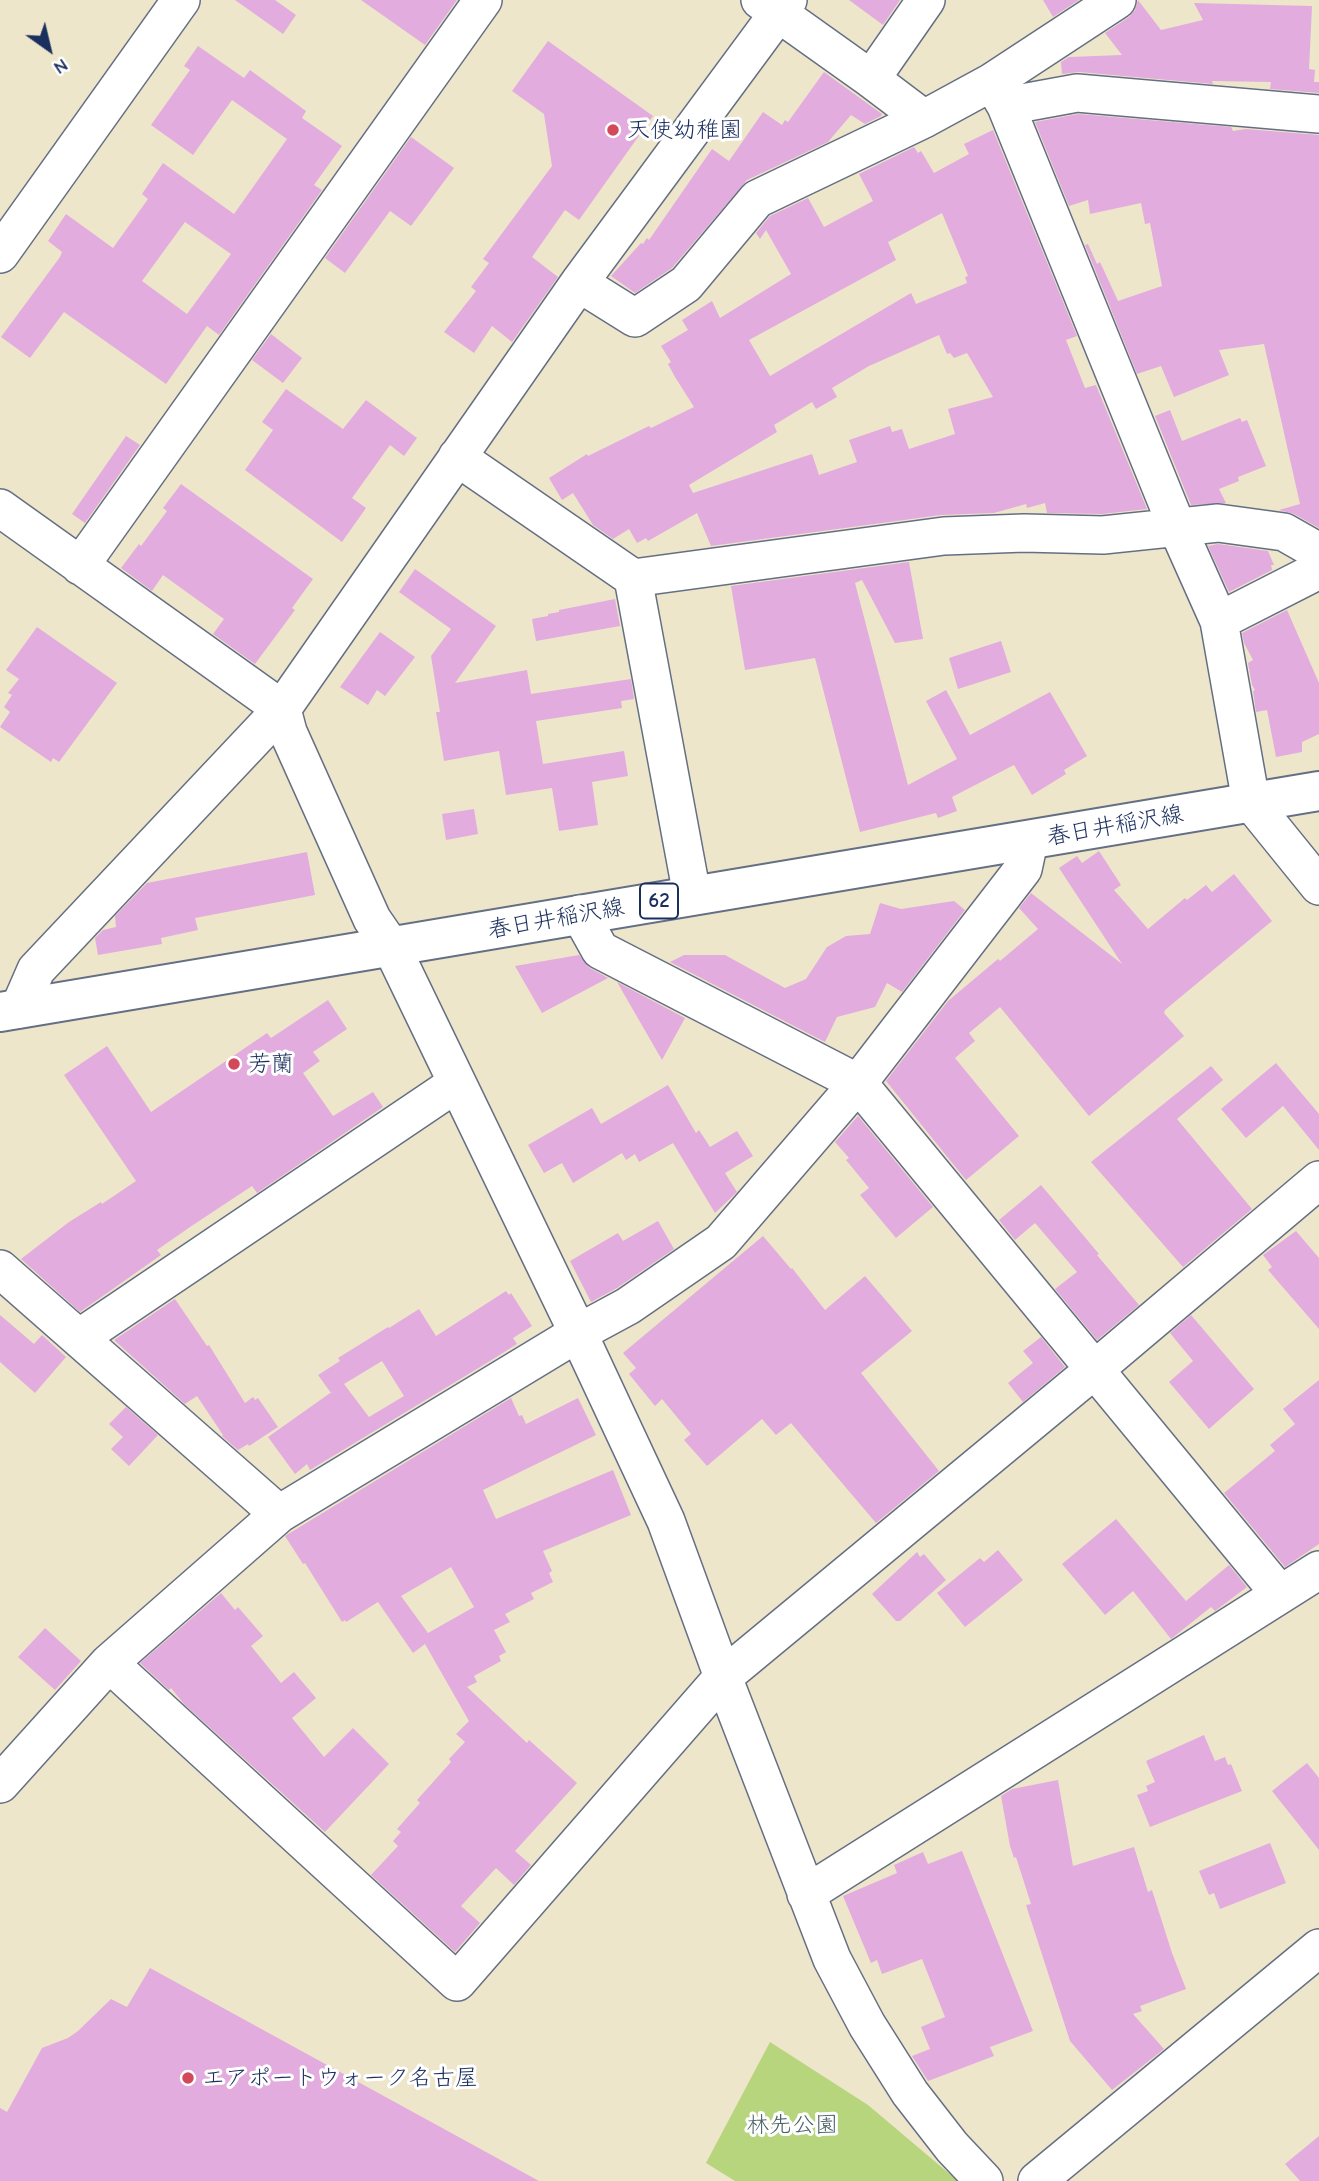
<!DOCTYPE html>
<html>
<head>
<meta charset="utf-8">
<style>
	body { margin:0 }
	#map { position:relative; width:1319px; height:2181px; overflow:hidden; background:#eee6ca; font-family:"Comic Neue",sans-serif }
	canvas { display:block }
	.north { position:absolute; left:14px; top:14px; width:70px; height:70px; -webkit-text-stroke:5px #fff; paint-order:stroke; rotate:146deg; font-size:19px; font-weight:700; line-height:28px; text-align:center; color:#1b2f5e }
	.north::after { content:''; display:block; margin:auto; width:24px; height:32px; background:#1b2f5e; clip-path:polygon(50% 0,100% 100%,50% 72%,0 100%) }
</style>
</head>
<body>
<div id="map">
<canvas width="1319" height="2181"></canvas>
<div class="north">N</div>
</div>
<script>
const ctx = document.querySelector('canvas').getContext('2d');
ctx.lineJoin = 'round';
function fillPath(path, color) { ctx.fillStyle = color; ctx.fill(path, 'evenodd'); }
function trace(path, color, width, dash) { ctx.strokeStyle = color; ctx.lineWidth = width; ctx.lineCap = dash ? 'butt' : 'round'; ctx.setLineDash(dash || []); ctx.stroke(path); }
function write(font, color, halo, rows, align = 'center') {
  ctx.font = font + ' "Comic Neue","Klee One",sans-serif'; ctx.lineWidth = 6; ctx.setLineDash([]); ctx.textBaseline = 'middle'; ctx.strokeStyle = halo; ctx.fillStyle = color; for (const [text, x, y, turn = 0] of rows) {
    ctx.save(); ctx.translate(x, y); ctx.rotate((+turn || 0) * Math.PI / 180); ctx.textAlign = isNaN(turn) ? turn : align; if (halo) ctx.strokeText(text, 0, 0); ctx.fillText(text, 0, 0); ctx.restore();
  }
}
fillPath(new Path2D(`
	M 770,2042 L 868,2105 L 958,2181 L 735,2181 L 706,2163 Z`), '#b7d57c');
fillPath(new Path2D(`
	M 235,0 L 275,0 L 296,15 L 283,34 Z
	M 361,0 L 457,0 L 425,45 Z
	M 849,0 L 900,0 L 883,25 Z
	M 1043,0 L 1079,0 L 1053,17 Z
	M 1138,0 L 1161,30 L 1203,20 L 1194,3 L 1312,6 L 1309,69 L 1315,70 L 1314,82 L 1319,82 L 1319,93 L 1270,89 L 1271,82 L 1212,81 L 1213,84 L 1079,72 L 1062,74 L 1061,62 L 1069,57 L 1122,55 L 1105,33 L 1129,17 L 1135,10 Z
	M 548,41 L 653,116 L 579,220 L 565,210 L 532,257 L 558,277 L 512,342 L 492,326 L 474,353 L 444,332 L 476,291 L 471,287 L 489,263 L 483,259 L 552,166 L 544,114 L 512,91 Z
	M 198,46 L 244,78 L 250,70 L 306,111 L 302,118 L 342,146 L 314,185 L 322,190 L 219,335 L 207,326 L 166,384 L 64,312 L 30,358 L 1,337 L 60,257 L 62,252 L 48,241 L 66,214 L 113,248 L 148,199 L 142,194 L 163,163 L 234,214 L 287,139 L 232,100 L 193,155 L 151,125 L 190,70 L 184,66 ZM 185,222 L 231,254 L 187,314 L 142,281 Z
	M 824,72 L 882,114 L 881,116 L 865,124 L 851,115 L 828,142 L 747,180 L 672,268 L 635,293 L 611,276 L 641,243 L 643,244 L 647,238 L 649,240 L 712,149 L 729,161 L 763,112 L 782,125 L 785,120 L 788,122 Z
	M 1078,114 L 1231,127 L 1233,131 L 1246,129 L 1319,135 L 1319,528 L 1294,514 L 1279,510 L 1300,504 L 1264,344 L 1219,350 L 1229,375 L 1174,397 L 1161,366 L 1137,374 L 1085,245 L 1088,244 L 1097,264 L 1100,262 L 1118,301 L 1162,286 L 1150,223 L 1145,224 L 1141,203 L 1090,214 L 1088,200 L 1069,206 L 1035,122 Z
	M 993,130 L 1077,336 L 1066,340 L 1085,388 L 1096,385 L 1147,509 L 1102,514 L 1047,513 L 1045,503 L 1027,508 L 1026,504 L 994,513 L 941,515 L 711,546 L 697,513 L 648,541 L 646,538 L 637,543 L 629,529 L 613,539 L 593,525 L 573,493 L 562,500 L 549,478 L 587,454 L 588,456 L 649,426 L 651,428 L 694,407 L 675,377 L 668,364 L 671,362 L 661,346 L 688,330 L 682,320 L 712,301 L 720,318 L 791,274 L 766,230 L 760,239 L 756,233 L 770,216 L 808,198 L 824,227 L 873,201 L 859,174 L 914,147 L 918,153 L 921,151 L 934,173 L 969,154 L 964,144 ZM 942,213 L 968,276 L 965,277 L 967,283 L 916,304 L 911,293 L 770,376 L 749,340 L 896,260 L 888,242 ZM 939,335 L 947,354 L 950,353 L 954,358 L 967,353 L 993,397 L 948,409 L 955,434 L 909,449 L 902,429 L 892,432 L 890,426 L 849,440 L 857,462 L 819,475 L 812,454 L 693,493 L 689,485 L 777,432 L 774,425 L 812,402 L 816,409 L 837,397 L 832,388 L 869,366 Z
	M 411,137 L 454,168 L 411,226 L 390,211 L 345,273 L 325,258 Z
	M 271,334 L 302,358 L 283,383 L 252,360 Z
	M 286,389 L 343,429 L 366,400 L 417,438 L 404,456 L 390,445 L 352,498 L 366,508 L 342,542 L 245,470 L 273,430 L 262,422 Z
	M 1170,410 L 1182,441 L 1240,418 L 1242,422 L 1247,420 L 1266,466 L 1238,477 L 1239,481 L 1219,489 L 1226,503 L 1191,505 L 1155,416 Z
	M 126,436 L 140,445 L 85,523 L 72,514 Z
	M 181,484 L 313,579 L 292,608 L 295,610 L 255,664 L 213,634 L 224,619 L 163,575 L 152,591 L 121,568 L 139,544 L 141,546 L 167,511 L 163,508 Z
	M 1218,544 L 1268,551 L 1274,565 L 1271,565 L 1272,570 L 1229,592 L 1208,546 Z
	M 909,562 L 923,639 L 895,643 L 862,580 L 855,583 L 908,785 L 957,759 L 926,701 L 946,690 L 970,735 L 1050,692 L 1087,756 L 1064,770 L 1066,774 L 1032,795 L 1014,765 L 952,797 L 957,811 L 938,818 L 936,813 L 860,832 L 815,658 L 745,670 L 731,586 Z
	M 415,569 L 496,626 L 455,683 L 527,670 L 531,694 L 631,679 L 634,699 L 621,701 L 622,708 L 536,721 L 543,764 L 624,751 L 628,776 L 592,782 L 598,825 L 559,831 L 552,788 L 506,795 L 499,751 L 444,761 L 436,712 L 440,712 L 431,656 L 451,629 L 399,592 Z
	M 615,599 L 620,626 L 536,641 L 532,619 L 548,616 L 548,614 L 559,612 L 559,610 Z
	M 1287,610 L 1319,683 L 1319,734 L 1302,742 L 1302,752 L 1276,757 L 1267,710 L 1256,712 L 1253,691 L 1255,690 L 1252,685 L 1248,663 L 1253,660 L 1244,643 L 1242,633 Z
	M 37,627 L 117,683 L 59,762 L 53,758 L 51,762 L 0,727 L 10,712 L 4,707 L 12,695 L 8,693 L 19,679 L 6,670 Z
	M 380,632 L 415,657 L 385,696 L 377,690 L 368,705 L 340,687 Z
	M 1001,641 L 1011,672 L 958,689 L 949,658 Z
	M 474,809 L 478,834 L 446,840 L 442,814 Z
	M 1099,851 L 1121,885 L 1114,890 L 1148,929 L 1185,898 L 1187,900 L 1206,885 L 1212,892 L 1234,874 L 1272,921 L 1165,1010 L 1164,1013 L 1184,1036 L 1089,1116 L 1000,1007 L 969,1033 L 975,1041 L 955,1058 L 1019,1136 L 966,1180 L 886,1081 L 948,1001 L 998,959 L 1000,961 L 1038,929 L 1019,908 L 1031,893 L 1122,964 L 1059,868 L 1077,856 L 1082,863 Z
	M 307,852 L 315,895 L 195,918 L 198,930 L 161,938 L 162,944 L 98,955 L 95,938 L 103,930 L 116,927 L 115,916 L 147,883 Z
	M 954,901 L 965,910 L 902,992 L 887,983 L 875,1007 L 837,1017 L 825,1042 L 670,962 L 684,955 L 725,955 L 785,988 L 806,979 L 827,947 L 846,936 L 870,934 L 880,903 L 901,909 Z
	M 579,955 L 590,968 L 608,978 L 542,1013 L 515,966 Z
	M 617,982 L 685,1018 L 662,1060 Z
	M 328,1000 L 347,1029 L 313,1052 L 320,1061 L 303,1073 L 333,1116 L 373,1092 L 383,1107 L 257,1193 L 252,1186 L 190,1227 L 157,1250 L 161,1255 L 80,1312 L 21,1259 L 69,1222 L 101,1202 L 102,1204 L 136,1181 L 64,1075 L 107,1046 L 151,1112 L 267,1033 L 271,1038 Z
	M 1276,1063 L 1319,1114 L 1319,1150 L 1283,1106 L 1246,1138 L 1221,1109 Z
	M 1211,1066 L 1223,1080 L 1177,1119 L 1252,1209 L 1183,1267 L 1091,1162 Z
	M 668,1085 L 696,1133 L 699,1130 L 710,1147 L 737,1131 L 753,1156 L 725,1173 L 737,1192 L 715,1213 L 673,1143 L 639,1162 L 635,1154 L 626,1160 L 622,1153 L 573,1183 L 562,1163 L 544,1173 L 528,1145 L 592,1108 L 601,1124 Z
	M 858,1116 L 933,1207 L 896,1238 L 860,1195 L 869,1188 L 846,1160 L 849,1158 L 835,1142 Z
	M 1041,1185 L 1099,1254 L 1097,1255 L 1139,1305 L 1097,1340 L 1055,1289 L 1077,1272 L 1035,1223 L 1015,1240 L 999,1220 Z
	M 658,1221 L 674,1249 L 617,1288 L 591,1302 L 570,1261 L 618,1233 L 623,1241 Z
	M 1296,1231 L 1319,1258 L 1319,1329 L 1268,1270 L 1272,1267 L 1263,1255 Z
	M 763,1236 L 791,1269 L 792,1268 L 825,1310 L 865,1276 L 912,1331 L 861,1373 L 939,1471 L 876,1523 L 791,1423 L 776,1435 L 762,1419 L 707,1466 L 684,1440 L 691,1434 L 662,1399 L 655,1406 L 629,1374 L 636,1368 L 623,1353 Z
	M 506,1291 L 509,1295 L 511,1293 L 532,1326 L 513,1338 L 517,1344 L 490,1361 L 310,1470 L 307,1464 L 295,1474 L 268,1437 L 333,1391 L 331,1393 L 318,1375 L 340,1361 L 338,1358 L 388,1327 L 389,1328 L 419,1309 L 436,1336 ZM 382,1361 L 404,1396 L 369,1417 L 344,1384 Z
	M 175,1299 L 207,1346 L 209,1345 L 245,1403 L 253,1397 L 255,1400 L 258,1398 L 278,1427 L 249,1446 L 248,1444 L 238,1450 L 222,1436 L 223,1435 L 197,1396 L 185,1404 L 114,1340 Z
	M 0,1315 L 34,1344 L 42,1335 L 66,1357 L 35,1393 L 0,1362 Z
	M 1191,1315 L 1254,1389 L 1209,1429 L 1169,1382 L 1193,1361 L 1170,1333 Z
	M 1041,1337 L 1065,1367 L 1023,1402 L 1008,1383 L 1033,1363 L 1023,1351 Z
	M 1319,1380 L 1319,1544 L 1285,1567 L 1224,1493 L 1275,1451 L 1270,1445 L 1295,1424 L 1283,1409 Z
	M 511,1398 L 519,1416 L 522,1415 L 526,1424 L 578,1398 L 596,1435 L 483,1490 L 496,1519 L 613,1470 L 631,1515 L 543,1551 L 552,1571 L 549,1573 L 553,1582 L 531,1593 L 534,1599 L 505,1614 L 510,1622 L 494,1630 L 506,1652 L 499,1656 L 501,1661 L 474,1676 L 477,1682 L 467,1687 L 527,1743 L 529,1740 L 577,1783 L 515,1851 L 531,1865 L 514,1885 L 496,1868 L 461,1906 L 480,1923 L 455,1952 L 371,1875 L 398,1846 L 393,1841 L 401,1832 L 397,1829 L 420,1803 L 417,1800 L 451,1762 L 449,1759 L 465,1742 L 456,1734 L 469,1721 L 425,1644 L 413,1653 L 378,1602 L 346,1622 L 345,1620 L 342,1622 L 305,1563 L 303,1564 L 285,1536 ZM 451,1567 L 474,1607 L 428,1633 L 401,1596 Z
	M 126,1407 L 158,1435 L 129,1466 L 111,1449 L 123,1437 L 109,1424 Z
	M 1116,1519 L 1186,1601 L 1229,1565 L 1247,1587 L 1215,1611 L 1211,1607 L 1171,1639 L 1133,1591 L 1105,1615 L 1062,1564 Z
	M 998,1550 L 1023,1580 L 965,1627 L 937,1593 L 980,1558 L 984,1562 Z
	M 917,1552 L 920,1557 L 924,1554 L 946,1580 L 900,1621 L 896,1621 L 872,1594 Z
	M 221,1593 L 235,1610 L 238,1607 L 263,1636 L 251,1646 L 281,1683 L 294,1672 L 316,1698 L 292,1718 L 324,1757 L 353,1728 L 389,1764 L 325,1832 L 184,1704 L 171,1688 L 169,1690 L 140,1663 Z
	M 45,1628 L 81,1661 L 55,1690 L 18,1657 Z
	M 1204,1735 L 1215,1761 L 1225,1757 L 1228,1765 L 1231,1764 L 1242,1791 L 1150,1827 L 1137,1795 L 1148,1791 L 1146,1786 L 1155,1782 L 1146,1761 Z
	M 1307,1763 L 1319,1778 L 1319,1850 L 1272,1791 Z
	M 1058,1780 L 1073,1866 L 1134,1847 L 1148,1892 L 1152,1890 L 1172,1953 L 1186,1989 L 1140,2006 L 1142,2011 L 1133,2014 L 1164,2049 L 1112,2090 L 1070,2041 L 1026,1905 L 1031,1904 L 1016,1857 L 1014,1858 L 1010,1846 L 1001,1796 L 1012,1789 Z
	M 1270,1843 L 1286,1883 L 1220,1909 L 1214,1893 L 1209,1895 L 1199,1871 Z
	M 962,1851 L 1033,2031 L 990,2047 L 994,2056 L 928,2081 L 912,2056 L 930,2049 L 921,2027 L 945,2017 L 922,1959 L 882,1974 L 877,1960 L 871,1963 L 843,1896 L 897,1873 L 894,1865 L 923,1852 L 928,1864 Z
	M 150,1968 L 539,2181 L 0,2181 L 0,2108 L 7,2112 L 42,2048 L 68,2038 L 78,2031 L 111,1999 L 127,2007 Z
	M 1319,2136 L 1319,2181 L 1300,2181 L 1285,2164 Z`), '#e2acde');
const minor = new Path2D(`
	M 760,0 L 871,79 L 924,119
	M 788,0 L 579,283 L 282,709 L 288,732 L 372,919 L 392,948 L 578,1333 L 666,1521 L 723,1677 L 832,1959 L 867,2025 L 910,2093 L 952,2147 L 984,2181
	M 871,79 L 926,0
	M 992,82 L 1006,106 L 1177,527 L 1219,621
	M 1006,106 L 1077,93 L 1319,114
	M 0,254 L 181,0
	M 579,283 L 635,318 L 686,284 L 757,199 L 924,119 L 992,82 L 1117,0
	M 457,457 L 633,578 L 944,536 L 1024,533 L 1103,535 L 1218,523 L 1284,532 L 1319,552
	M 0,508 L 282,709 L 36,970 L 19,1009
	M 80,566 L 483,0
	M 1319,570 L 1219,621 L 1251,802 L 1319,886
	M 633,578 L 692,895
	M 580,914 L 600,950 L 858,1083 L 1280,1594
	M 0,1269 L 279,1514
	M 79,1338 L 457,1083
	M 109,1663 L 279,1514 L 578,1333 L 628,1306 L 721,1242 L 858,1083 L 1023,869 L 1029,841
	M 0,1784 L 109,1663 L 457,1982 L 723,1677 L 1094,1370 L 1319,1180
	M 806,1894 L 1319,1570
	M 1037,2181 L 1319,1948`);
const major = new Path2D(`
	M 0,1012 L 1319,791`);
trace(minor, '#656f84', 40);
trace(major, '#656f84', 42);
trace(minor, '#fff', 37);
trace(major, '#fff', 38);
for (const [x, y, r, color] of [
	[613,130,7,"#d1495b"],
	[234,1064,7,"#d1495b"],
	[188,2078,7,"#d1495b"]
]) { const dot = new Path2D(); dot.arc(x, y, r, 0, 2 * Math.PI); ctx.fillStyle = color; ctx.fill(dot); trace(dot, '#fff', 2.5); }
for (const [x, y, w] of [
	[659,901,38]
]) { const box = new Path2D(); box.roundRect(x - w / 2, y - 17.5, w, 35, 5); ctx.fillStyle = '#fff'; ctx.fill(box); trace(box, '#1b2f5e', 2); }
write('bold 21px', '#1b2f5e', null, [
	["62",659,901]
]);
write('23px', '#1b2f5e', '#fff', [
	["天使幼稚園",627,130],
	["芳蘭",248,1064],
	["エアポートウォーク名古屋",202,2078]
], 'left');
write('23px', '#1b2f5e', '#fff', [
	["春日井稲沢線",1115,826,-10],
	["春日井稲沢線",556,919,-10]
]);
write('23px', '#4a6167', '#fff', [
	["林先公園",792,2125]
]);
</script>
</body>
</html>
